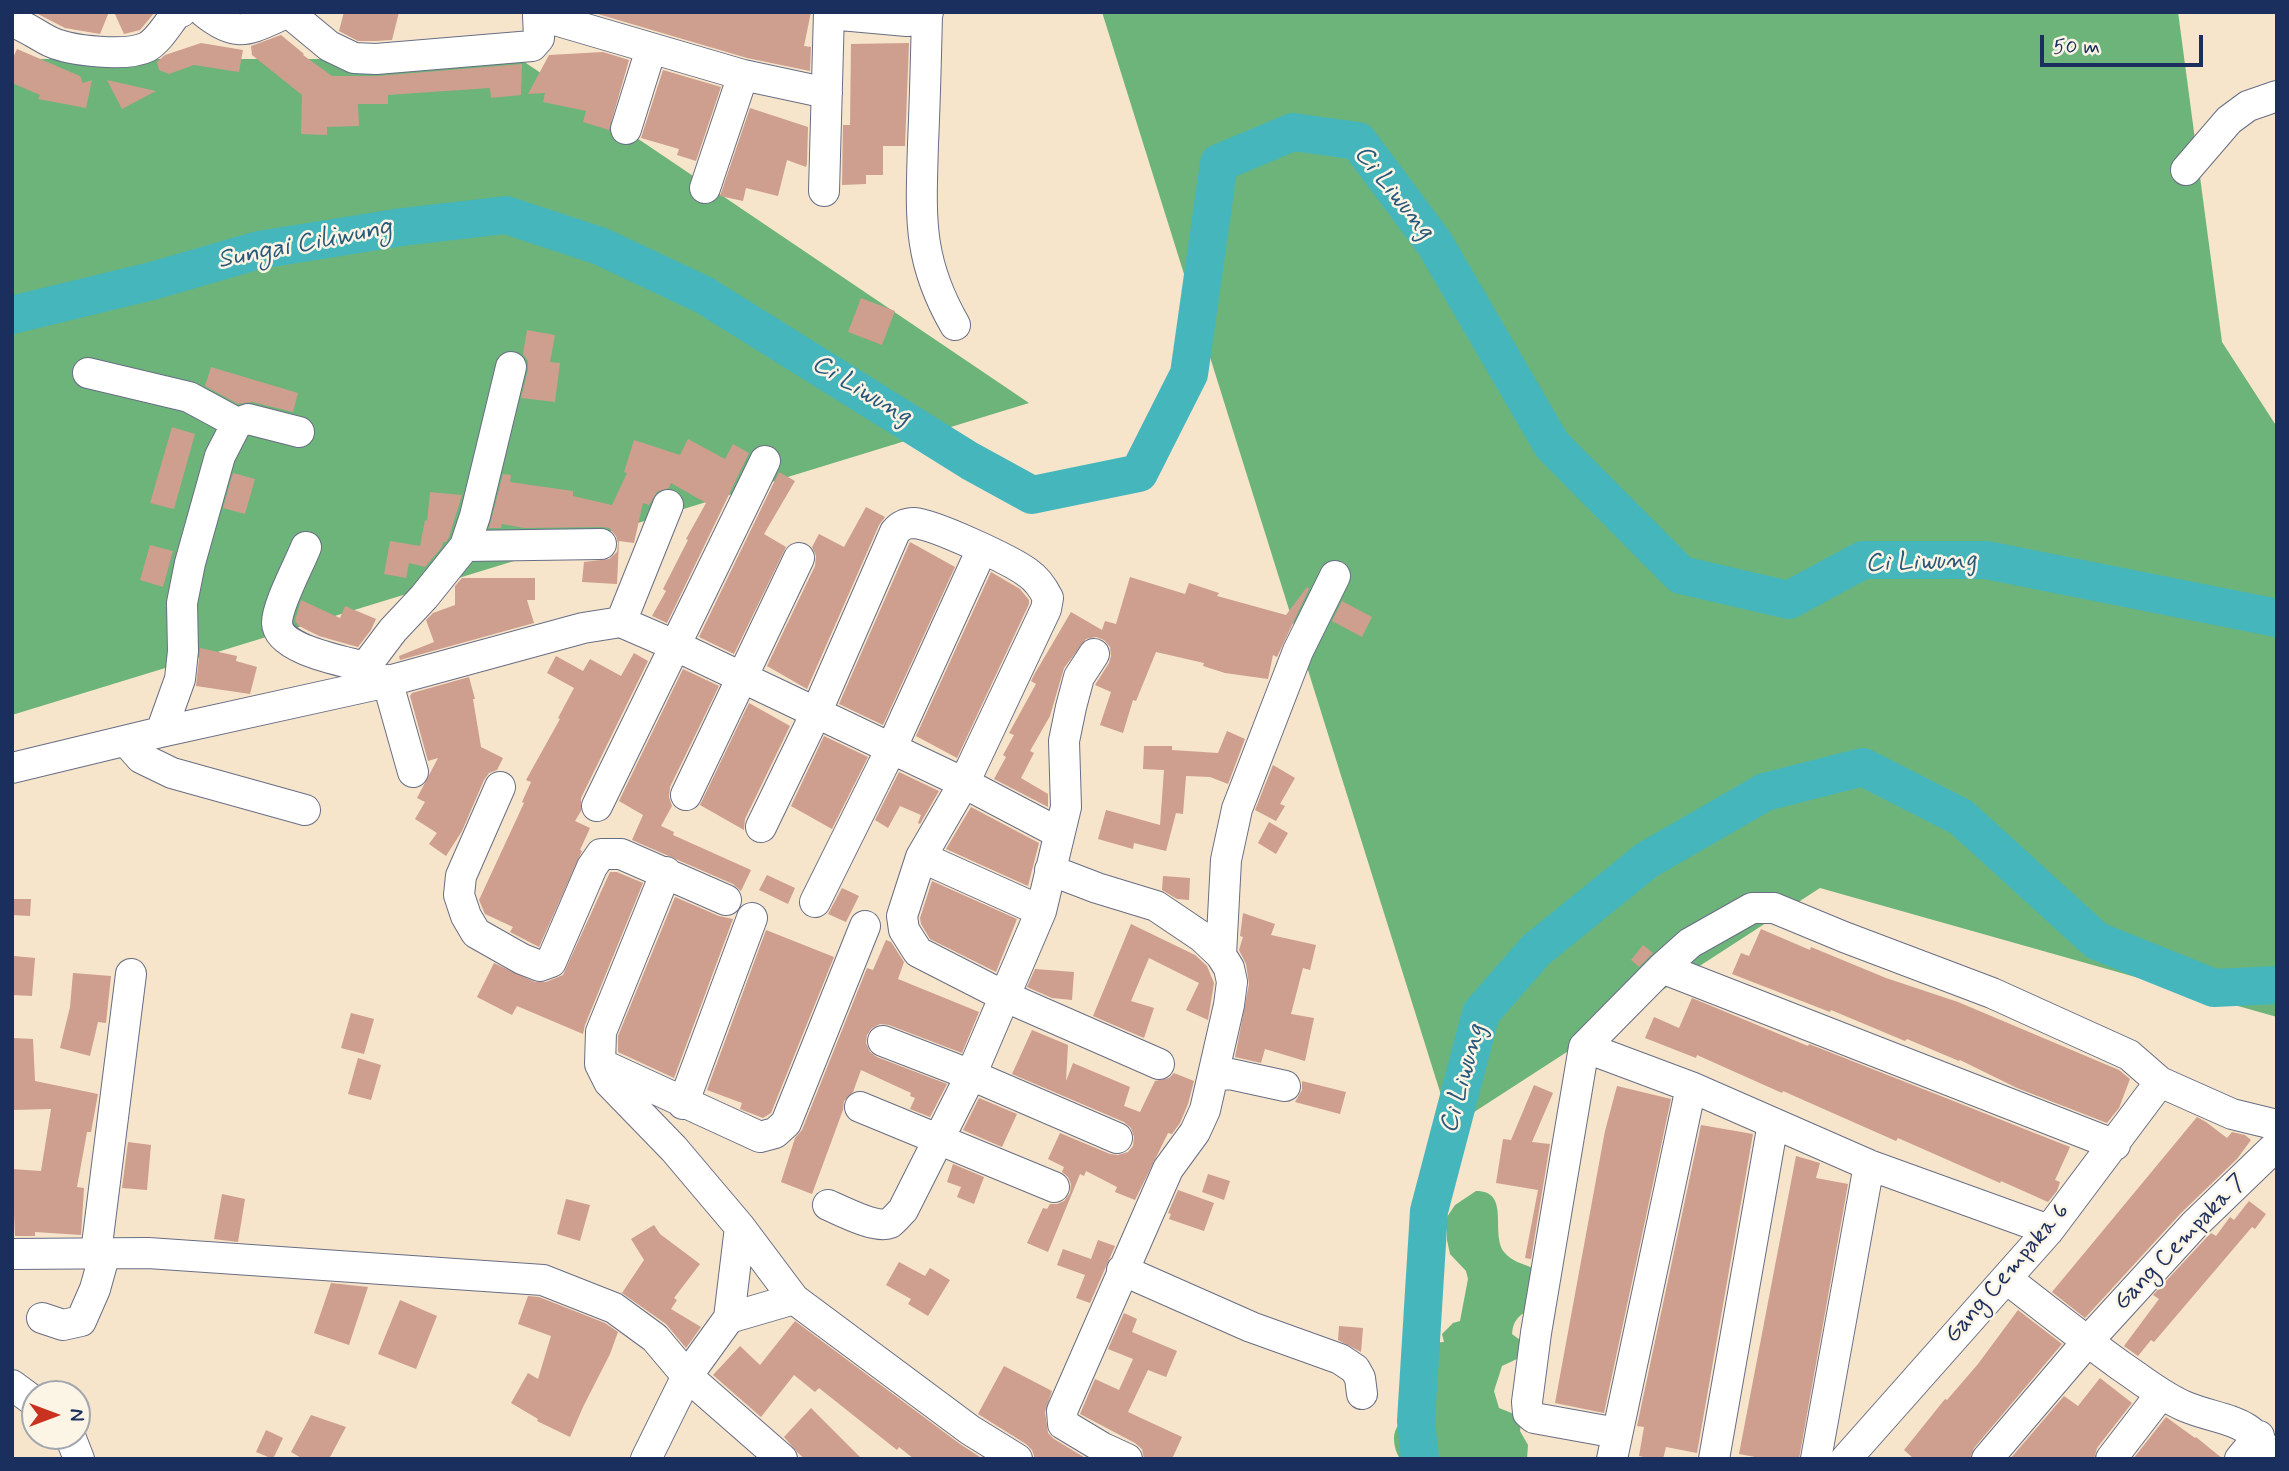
<!DOCTYPE html>
<html>
<head>
<meta charset="utf-8">
<style>
	body { margin:0 }
	#map { position:relative; width:2289px; height:1471px; overflow:hidden; background:#f6e4cb; font-family:Mynerve,sans-serif }
	canvas { display:block }
	.frame { position:absolute; inset:0; border:14px solid #1b2f5e; pointer-events:none }
	.north { position:absolute; left:21px; top:1380px; width:70px; height:70px; box-sizing:border-box; background:#fcf5e5; border:2px solid #a2a6af; border-radius:50%; rotate:90deg; font-size:19px; font-weight:700; line-height:28px; text-align:center; color:#1b2f5e }
	.north::after { content:''; display:block; margin:auto; width:24px; height:32px; background:#c8321e; clip-path:polygon(50% 0,100% 100%,50% 72%,0 100%) }
	.scale { position:absolute; left:2040px; top:35px; width:163px; height:32px; box-sizing:border-box; border:4px solid #1b2f5e; border-top:0; padding-left:9px; font-size:21px; line-height:24px; white-space:nowrap; color:#1b2f5e; -webkit-text-stroke:5px #fcf5e5; paint-order:stroke }
</style>
</head>
<body>
<div id="map">
<canvas width="2289" height="1471"></canvas>
<div class="frame"></div>
<div class="north">N</div>
<div class="scale">50 m</div>
</div>
<script>
const ctx = document.querySelector('canvas').getContext('2d');
ctx.lineJoin = 'round';
function fillPath(path, color) { ctx.fillStyle = color; ctx.fill(path, 'evenodd'); }
function trace(path, color, width, dash) { ctx.strokeStyle = color; ctx.lineWidth = width; ctx.lineCap = dash ? 'butt' : 'round'; ctx.setLineDash(dash || []); ctx.stroke(path); }
function write(font, color, halo, rows, align = 'center') {
  ctx.font = font + ' Mynerve,sans-serif'; ctx.lineWidth = 5; ctx.setLineDash([]); ctx.textBaseline = 'middle'; ctx.strokeStyle = halo; ctx.fillStyle = color; for (const [text, x, y, turn = 0] of rows) {
    ctx.save(); ctx.translate(x, y); ctx.rotate((+turn || 0) * Math.PI / 180); ctx.textAlign = isNaN(turn) ? turn : align; if (halo) ctx.strokeText(text, 0, 0); ctx.fillText(text, 0, 0); ctx.restore();
  }
}
fillPath(new Path2D(`
	M 1102,12 L 2178,12 L 2222,342 L 2277,427 L 2277,1017 L 1820,888 L 1451,1127 Z
	M 12,59 L 520,59 L 1029,403 L 12,715 Z
	M 1476,1191 C 1511,1191 1490,1233 1504,1252 C 1511,1261 1523,1264 1533,1268 L 1525,1312 C 1516,1318 1513,1323 1512,1334 L 1524,1343 L 1519,1358 L 1502,1366 L 1494,1391 L 1499,1408 L 1519,1416 L 1521,1423 L 1520,1431 L 1528,1445 L 1527,1459 L 1400,1459 C 1396,1452 1394,1446 1394,1438 C 1394,1428 1402,1421 1405,1412 C 1410,1389 1396,1362 1416,1344 L 1444,1342 L 1442,1334 L 1453,1323 L 1460,1321 L 1468,1279 L 1466,1271 L 1450,1254 L 1447,1240 L 1447,1217 L 1455,1205 Z`), '#6cb47a');
trace(new Path2D(`
	M 12,315 L 152,281 L 259,250 L 402,227 L 506,215 L 600,246 L 704,295 L 970,461 L 1032,495 L 1139,473 L 1189,374 L 1219,163 L 1293,132 L 1358,141 L 1435,244 L 1552,445 L 1681,575 L 1789,600 L 1863,560 L 1986,560 L 2277,618
	M 1420,1459 L 1416,1421 L 1429,1211 L 1481,1013 L 1536,950 L 1647,860 L 1765,792 L 1863,767 L 1961,817 L 2097,941 L 2214,988 L 2277,985`), '#46b6bd', 38);
fillPath(new Path2D(`
	M 34,12 L 109,12 L 100,34 L 65,28 Z
	M 114,12 L 155,12 L 140,30 L 124,34 Z
	M 344,12 L 399,12 L 392,40 L 376,41 L 358,41 L 339,31 Z
	M 591,12 L 811,12 L 804,46 L 811,47 L 810,71 L 747,58 Z
	M 281,35 L 304,54 L 303,55 L 332,76 L 377,76 L 522,64 L 521,95 L 491,98 L 490,88 L 388,95 L 388,104 L 358,104 L 359,126 L 327,127 L 327,135 L 301,134 L 302,95 L 252,55 L 251,46 Z
	M 201,43 L 243,50 L 239,72 L 194,65 L 169,74 L 159,70 L 157,62 L 165,55 Z
	M 909,43 L 905,146 L 883,146 L 883,175 L 866,175 L 866,184 L 842,185 L 843,125 L 850,125 L 851,44 Z
	M 17,49 L 80,76 L 83,83 L 92,80 L 86,108 L 38,99 L 40,95 L 12,83 L 12,60 Z
	M 603,52 L 629,60 L 609,130 L 583,122 L 586,111 L 543,102 L 545,93 L 528,94 L 549,55 Z
	M 663,70 L 721,87 L 696,161 L 677,155 L 679,149 L 641,138 Z
	M 107,80 L 156,91 L 122,109 Z
	M 750,108 L 808,127 L 807,164 L 806,167 L 787,160 L 778,196 L 746,188 L 743,201 L 720,196 Z
	M 861,298 L 895,311 L 882,345 L 848,332 Z
	M 527,330 L 555,335 L 550,362 L 560,363 L 555,402 L 521,398 L 528,370 L 528,361 L 523,354 Z
	M 211,367 L 298,393 L 293,412 L 252,402 L 238,404 L 205,386 Z
	M 172,427 L 195,434 L 174,509 L 150,503 Z
	M 688,439 L 725,459 L 733,444 L 749,453 L 667,623 L 652,616 L 666,591 L 663,589 L 688,540 L 686,539 L 706,503 L 671,483 L 669,488 L 657,492 L 649,505 L 643,503 L 634,543 L 619,541 L 617,584 L 582,582 L 584,562 L 609,559 L 617,552 L 618,543 L 616,536 L 609,528 L 601,527 L 524,528 L 502,524 L 501,528 L 489,528 L 503,474 L 511,475 L 510,482 L 573,491 L 573,496 L 612,505 L 627,473 L 624,472 L 634,440 L 680,455 Z
	M 779,472 L 795,481 L 764,534 L 786,547 L 734,654 L 699,637 Z
	M 233,473 L 255,479 L 245,514 L 223,508 Z
	M 430,492 L 462,495 L 449,537 L 446,542 L 443,542 L 442,547 L 425,567 L 409,563 L 406,578 L 384,574 L 390,541 L 420,546 L 425,520 L 427,521 Z
	M 866,507 L 885,517 L 879,525 L 807,689 L 767,666 L 815,566 L 816,556 L 812,547 L 819,534 L 844,547 Z
	M 910,542 L 955,567 L 883,725 L 839,704 Z
	M 150,545 L 173,551 L 163,587 L 140,580 Z
	M 991,572 L 1020,589 L 1029,600 L 1029,604 L 957,758 L 916,736 Z
	M 1130,577 L 1185,594 L 1189,583 L 1219,593 L 1217,596 L 1286,615 L 1307,587 L 1309,589 L 1277,657 L 1273,655 L 1268,679 L 1225,673 L 1203,666 L 1204,663 L 1156,652 L 1136,701 L 1133,700 L 1123,733 L 1100,725 L 1111,692 L 1095,685 L 1109,663 L 1111,656 L 1110,647 L 1104,640 L 1096,637 L 1086,639 L 1064,668 L 1050,716 L 1030,751 L 1034,753 L 1021,778 L 1048,794 L 1048,807 L 994,779 L 1006,757 L 1003,755 L 1014,735 L 1009,733 L 1036,684 L 1031,681 L 1034,675 L 1071,612 L 1102,630 L 1105,621 L 1116,624 Z
	M 462,578 L 535,578 L 535,600 L 527,600 L 534,623 L 400,660 L 399,656 L 434,642 L 426,620 L 433,613 L 455,605 L 455,586 Z
	M 301,600 L 340,618 L 345,606 L 376,619 L 371,630 L 358,647 L 347,644 L 319,636 L 299,626 L 295,621 Z
	M 1342,601 L 1372,617 L 1362,637 L 1332,621 Z
	M 200,648 L 237,656 L 236,661 L 257,667 L 250,694 L 196,686 Z
	M 634,653 L 648,661 L 581,798 L 581,811 L 575,821 L 590,828 L 580,850 L 582,851 L 539,947 L 510,932 L 513,927 L 485,914 L 479,900 L 524,803 L 522,802 L 531,782 L 526,780 L 560,719 L 558,718 L 574,688 L 547,673 L 556,656 L 583,671 L 590,659 L 621,676 Z
	M 683,669 L 719,686 L 670,787 L 669,797 L 672,806 L 661,826 L 674,832 L 673,835 L 751,870 L 741,891 L 733,884 L 632,840 L 643,815 L 619,801 Z
	M 469,677 L 475,699 L 473,699 L 481,747 L 503,758 L 497,770 L 489,773 L 484,780 L 462,831 L 446,856 L 429,844 L 437,833 L 415,819 L 425,802 L 417,798 L 438,758 L 428,761 L 410,696 L 412,693 Z
	M 749,703 L 790,726 L 745,819 L 744,830 L 700,805 Z
	M 1227,731 L 1245,739 L 1228,784 L 1210,777 L 1186,776 L 1183,814 L 1176,813 L 1166,851 L 1134,843 L 1133,849 L 1098,839 L 1106,810 L 1160,825 L 1164,770 L 1143,769 L 1144,746 L 1172,746 L 1172,750 L 1218,753 Z
	M 824,736 L 868,757 L 832,829 L 791,806 Z
	M 1273,765 L 1295,778 L 1280,804 L 1285,806 L 1276,821 L 1255,810 Z
	M 899,772 L 939,791 L 920,824 L 918,823 L 921,815 L 900,806 L 888,828 L 875,820 Z
	M 971,807 L 1039,843 L 1028,886 L 946,849 Z
	M 1269,822 L 1288,833 L 1276,854 L 1258,843 Z
	M 610,872 L 617,872 L 643,883 L 585,1025 L 583,1034 L 517,1006 L 512,1015 L 477,997 L 494,963 L 535,982 L 546,982 L 563,975 Z
	M 767,875 L 795,888 L 788,904 L 759,890 Z
	M 1163,876 L 1190,878 L 1189,900 L 1177,899 L 1162,890 Z
	M 932,881 L 1017,919 L 996,972 L 930,939 L 921,924 L 920,918 Z
	M 842,888 L 859,896 L 846,922 L 828,914 Z
	M 675,897 L 719,916 L 733,919 L 674,1078 L 618,1052 L 618,1036 Z
	M 12,899 L 31,899 L 30,916 L 12,915 Z
	M 1243,913 L 1275,924 L 1271,935 L 1316,945 L 1310,970 L 1303,968 L 1291,1014 L 1314,1018 L 1305,1061 L 1265,1049 L 1261,1063 L 1235,1057 L 1249,984 L 1246,964 L 1239,950 L 1243,937 L 1240,936 Z
	M 1131,924 L 1195,955 L 1207,966 L 1214,983 L 1208,1020 L 1186,1010 L 1199,983 L 1149,958 L 1131,1001 L 1154,1008 L 1144,1038 L 1093,1016 Z
	M 1761,929 L 1810,950 L 1811,947 L 1886,978 L 1958,1002 L 2119,1070 L 2130,1079 L 2119,1108 L 2107,1123 L 2017,1088 L 1960,1060 L 1959,1061 L 1907,1039 L 1905,1041 L 1831,1010 L 1830,1012 L 1732,974 L 1741,953 L 1749,956 Z
	M 766,930 L 834,957 L 771,1113 L 763,1118 L 740,1109 L 742,1103 L 707,1090 Z
	M 886,940 L 891,942 L 904,962 L 898,979 L 979,1012 L 962,1053 L 889,1025 L 880,1024 L 872,1028 L 867,1035 L 866,1043 L 870,1052 L 877,1057 L 947,1084 L 930,1117 L 910,1109 L 915,1098 L 910,1096 L 911,1093 L 861,1070 L 853,1092 L 844,1101 L 843,1110 L 812,1194 L 781,1182 L 795,1138 L 802,1130 L 867,968 L 873,970 Z
	M 1643,945 L 1653,953 L 1639,967 L 1631,960 Z
	M 14,956 L 35,958 L 32,996 L 12,995 Z
	M 1035,969 L 1074,972 L 1072,1000 L 1052,998 L 1027,987 Z
	M 73,973 L 111,976 L 106,1023 L 98,1022 L 90,1056 L 60,1048 L 70,1007 Z
	M 1692,998 L 1808,1046 L 1809,1044 L 2070,1147 L 2055,1180 L 2060,1182 L 2057,1191 L 2048,1202 L 2001,1181 L 2000,1183 L 1898,1138 L 1896,1141 L 1783,1091 L 1782,1093 L 1697,1055 L 1696,1058 L 1645,1038 L 1654,1017 L 1679,1028 Z
	M 351,1013 L 374,1019 L 364,1054 L 341,1048 Z
	M 1032,1030 L 1068,1045 L 1066,1081 L 1073,1063 L 1130,1087 L 1124,1106 L 1140,1112 L 1155,1081 L 1169,1078 L 1174,1073 L 1194,1081 L 1188,1104 L 1180,1123 L 1172,1134 L 1168,1133 L 1135,1200 L 1115,1192 L 1117,1187 L 1086,1171 L 1084,1176 L 1080,1174 L 1048,1252 L 1027,1243 L 1043,1208 L 1047,1209 L 1050,1204 L 1057,1204 L 1064,1201 L 1070,1193 L 1071,1184 L 1068,1177 L 1062,1172 L 1064,1167 L 1048,1159 L 1060,1133 L 1110,1154 L 1118,1155 L 1128,1152 L 1133,1146 L 1134,1137 L 1131,1128 L 1124,1122 L 1012,1074 Z
	M 12,1038 L 33,1039 L 35,1081 L 98,1094 L 91,1132 L 87,1132 L 77,1187 L 84,1188 L 81,1235 L 35,1232 L 35,1236 L 15,1236 L 12,1169 L 41,1171 L 51,1109 L 12,1110 Z
	M 358,1058 L 381,1065 L 371,1100 L 348,1094 Z
	M 1302,1081 L 1346,1092 L 1340,1114 L 1295,1102 L 1302,1090 Z
	M 1534,1085 L 1553,1093 L 1532,1142 L 1550,1144 L 1531,1259 L 1525,1258 L 1538,1190 L 1496,1183 L 1503,1139 L 1511,1140 Z
	M 1617,1086 L 1671,1099 L 1604,1413 L 1555,1403 L 1605,1131 Z
	M 979,1098 L 1017,1114 L 1002,1147 L 963,1130 Z
	M 2197,1117 L 2206,1122 L 2227,1138 L 2232,1132 L 2245,1135 L 2251,1140 L 2237,1159 L 2181,1213 L 2085,1318 L 2052,1292 Z
	M 1701,1125 L 1753,1134 L 1697,1453 L 1666,1447 L 1663,1459 L 1653,1459 L 1639,1456 L 1644,1427 L 1637,1426 Z
	M 128,1142 L 151,1145 L 147,1190 L 122,1188 Z
	M 1796,1156 L 1820,1163 L 1816,1178 L 1848,1184 L 1799,1459 L 1766,1459 L 1739,1454 Z
	M 953,1164 L 984,1177 L 974,1204 L 957,1197 L 961,1187 L 947,1182 Z
	M 1208,1174 L 1230,1181 L 1224,1200 L 1202,1192 Z
	M 1178,1190 L 1214,1203 L 1204,1231 L 1169,1219 L 1171,1214 L 1168,1213 Z
	M 222,1194 L 245,1199 L 238,1242 L 214,1239 Z
	M 566,1199 L 590,1205 L 580,1241 L 557,1234 Z
	M 2249,1201 L 2266,1214 L 2255,1229 L 2252,1227 L 2154,1342 L 2151,1340 L 2138,1356 L 2124,1346 L 2159,1299 L 2153,1295 L 2207,1237 L 2211,1233 L 2216,1236 L 2230,1217 L 2234,1220 Z
	M 654,1225 L 660,1234 L 700,1264 L 674,1298 L 677,1300 L 671,1309 L 701,1327 L 686,1348 L 666,1324 L 622,1293 L 644,1260 L 631,1239 Z
	M 1098,1240 L 1115,1246 L 1090,1303 L 1076,1298 L 1085,1275 L 1057,1265 L 1063,1249 L 1091,1259 Z
	M 899,1262 L 925,1276 L 930,1268 L 950,1280 L 928,1316 L 908,1304 L 911,1299 L 886,1285 Z
	M 331,1283 L 368,1287 L 349,1345 L 314,1333 Z
	M 528,1296 L 539,1297 L 605,1323 L 618,1332 L 610,1354 L 583,1407 L 570,1437 L 537,1421 L 538,1419 L 511,1403 L 528,1373 L 538,1379 L 551,1336 L 518,1324 Z
	M 400,1300 L 437,1316 L 416,1369 L 378,1354 Z
	M 2018,1310 L 2062,1344 L 1974,1448 L 1970,1459 L 1914,1459 L 1904,1450 L 1945,1399 L 1947,1400 L 1978,1364 Z
	M 1124,1313 L 1137,1319 L 1132,1332 L 1177,1351 L 1166,1377 L 1148,1370 L 1128,1412 L 1182,1437 L 1172,1459 L 1144,1459 L 1142,1449 L 1135,1443 L 1080,1414 L 1095,1379 L 1119,1390 L 1133,1359 L 1108,1349 Z
	M 795,1321 L 960,1444 L 983,1459 L 914,1459 L 899,1447 L 897,1450 L 819,1388 L 815,1392 L 794,1375 L 761,1417 L 713,1375 L 740,1346 L 760,1365 Z
	M 1339,1326 L 1363,1328 L 1361,1352 L 1338,1340 Z
	M 1004,1366 L 1052,1391 L 1045,1412 L 1048,1433 L 1054,1439 L 1087,1459 L 1035,1459 L 1032,1450 L 1026,1444 L 978,1414 Z
	M 2100,1378 L 2132,1403 L 2097,1448 L 2094,1459 L 2010,1459 L 2064,1396 L 2078,1406 Z
	M 811,1408 L 862,1459 L 805,1459 L 798,1453 L 784,1437 Z
	M 311,1415 L 346,1427 L 329,1459 L 303,1459 L 291,1452 Z
	M 2166,1417 L 2195,1438 L 2196,1437 L 2223,1459 L 2133,1459 Z
	M 266,1430 L 283,1438 L 273,1459 L 256,1452 Z`), '#ce9e8f');
const minor = new Path2D(`
	M 204,12 C 240,41 250,28 289,12
	M 288,12 L 329,46 L 354,58 L 376,59 L 532,46 L 539,38 L 538,15 L 743,75 L 827,93
	M 829,14 L 907,21 L 918,20 L 928,12
	M 927,15 C 926,58 925,101 923,144 C 921,216 917,259 955,325
	M 12,22 C 26,26 38,36 51,42 C 71,51 127,57 147,47 C 158,41 168,24 176,14 L 181,12
	M 626,129 L 651,49
	M 2186,170 L 2229,120 L 2248,106 L 2277,96
	M 705,188 L 743,75
	M 824,191 L 829,12
	M 88,373 L 189,397 L 237,423
	M 465,546 L 601,544
	M 306,547 C 299,565 277,605 277,623 C 278,650 344,661 365,667
	M 621,622 L 668,505
	M 387,680 L 413,772
	M 374,685 L 365,667 L 393,630 L 424,597 L 465,546 L 475,516 L 511,367
	M 161,732 L 180,679 L 183,651 L 182,603 L 190,563 L 220,456 L 237,423 L 248,419 L 299,432
	M 126,741 L 141,758 L 172,773 L 305,810
	M 12,768 L 161,732 L 374,685 L 583,628 L 621,622 L 674,645 L 964,783 L 1059,833
	M 500,787 L 461,876 L 459,895 L 466,916 L 476,933 L 522,959 L 540,966 L 551,962 L 592,867 L 601,854 L 621,854 L 726,900
	M 686,795 L 799,558
	M 597,806 L 765,461
	M 761,827 L 816,713 L 895,532 C 900,526 905,523 914,523 C 933,524 1011,560 1028,573 C 1037,579 1043,588 1048,598 L 1046,609 L 964,783 L 921,857 L 902,916 L 904,930 L 918,952 L 1006,997 L 1159,1064
	M 921,857 L 1041,911
	M 1050,870 L 1097,888 L 1156,906 L 1202,937 L 1221,955 L 1229,968 L 1232,982 L 1229,1005 L 1205,1110 L 1195,1132 L 1168,1169 L 1062,1411 L 1063,1424 L 1103,1448 L 1127,1459
	M 666,872 L 601,1032 L 600,1064 L 609,1082 L 674,1149 L 740,1227 L 794,1299 L 970,1430 L 1017,1459
	M 815,902 L 891,749 L 982,549
	M 1221,955 L 1226,860 L 1237,809 L 1298,651 L 1335,576
	M 1662,968 L 2115,1145
	M 883,1041 L 971,1075 L 1117,1138
	M 1584,1047 L 1691,1087 L 1869,1165 L 2049,1230
	M 601,1064 L 760,1137 L 775,1133 L 786,1123 L 865,926
	M 1213,1076 L 1230,1074 L 1285,1086
	M 683,1104 L 752,918
	M 860,1107 L 1054,1187
	M 828,1205 C 842,1211 876,1229 890,1223 C 894,1220 899,1214 903,1210 L 971,1075 L 1041,911 L 1066,807 L 1064,741 L 1071,707 L 1079,677 L 1094,654
	M 96,1253 L 131,974
	M 12,1254 L 148,1253 L 543,1280 L 614,1308 L 655,1338 L 687,1376 L 782,1459
	M 1122,1270 L 1251,1327 L 1340,1359 L 1355,1369 L 1360,1378 L 1362,1394
	M 2007,1279 C 2044,1308 2082,1338 2121,1366 C 2142,1380 2161,1396 2184,1406 C 2221,1422 2253,1416 2270,1459
	M 42,1318 L 63,1325 L 81,1321 L 95,1289 L 105,1253
	M 729,1318 L 794,1299
	M 12,1385 L 35,1402
	M 1617,1433 L 1534,1418 L 1528,1413 L 1527,1402 L 1536,1333 L 1584,1047 L 1662,968 L 1690,943 L 1752,908 L 1774,908 L 1844,937 L 1992,993 L 2129,1055 L 2160,1082 L 2232,1114 L 2277,1125
	M 70,1436 L 79,1459
	M 646,1459 L 687,1376 L 729,1318 L 740,1227
	M 1612,1459 L 1691,1087
	M 1714,1459 L 1773,1123
	M 1816,1459 L 1869,1165
	M 1846,1459 L 2049,1230 L 2160,1082
	M 1987,1459 L 2087,1342 L 2194,1225 L 2277,1145
	M 2111,1459 L 2161,1394
	M 2240,1459 L 2259,1436`);
trace(minor, '#686e84', 32);
trace(minor, '#fff', 30);
write('24px', '#1b2f5e', '#fcf5e5', [
	["Gang Cempaka 7",2181,1243,-46],
	["Gang Cempaka 6",2008,1274,-49]
]);
write('italic 26px', '#28587a', '#fcf5e5', [
	["Ci Liwung",1393,193,51],
	["Sungai Ciliwung",305,245,-11],
	["Ci Liwung",861,391,31],
	["Ci Liwung",1921,563,-2],
	["Ci Liwung",1464,1079,-75]
]);
</script>
</body>
</html>
